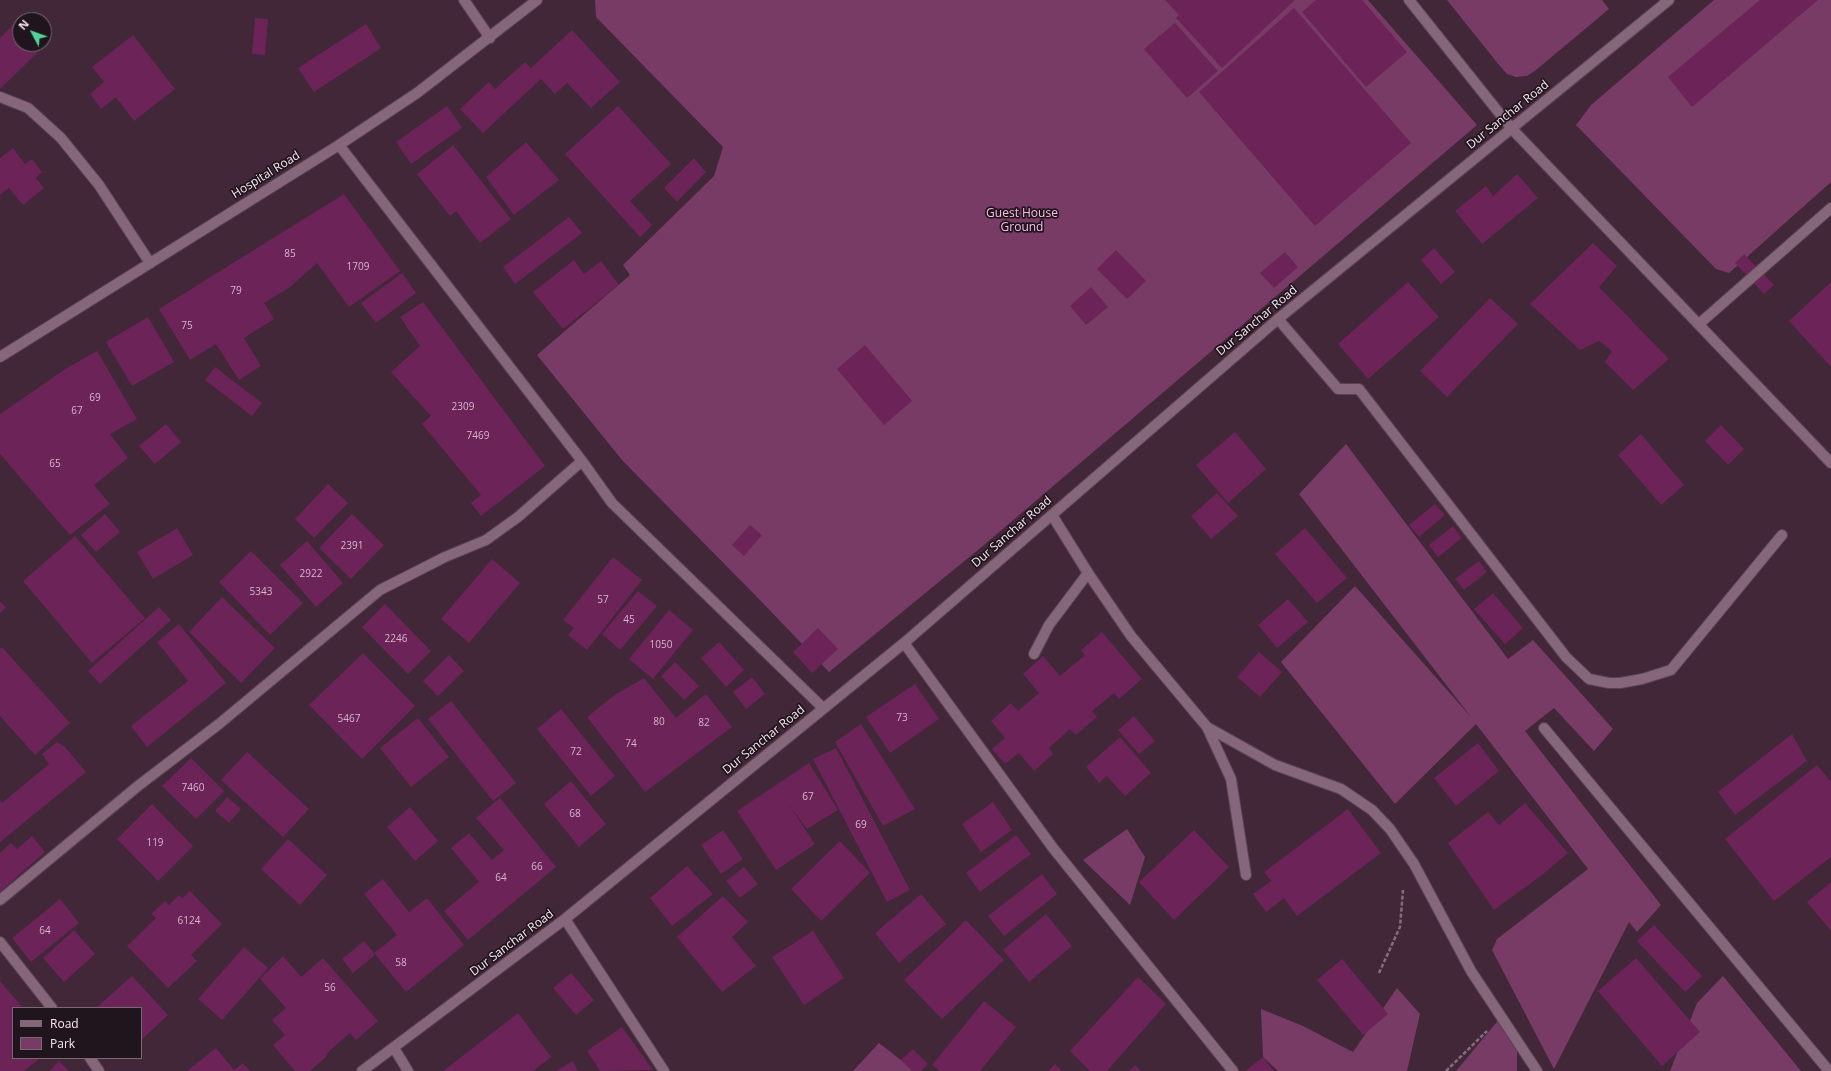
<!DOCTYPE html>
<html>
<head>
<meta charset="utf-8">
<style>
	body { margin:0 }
	#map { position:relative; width:1831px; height:1071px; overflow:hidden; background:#422739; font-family:"Open Sans",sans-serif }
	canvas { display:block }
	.legend { position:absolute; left:12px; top:1007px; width:130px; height:52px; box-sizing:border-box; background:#21151d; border:1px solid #786973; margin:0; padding:5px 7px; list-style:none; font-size:12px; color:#fae7f3 }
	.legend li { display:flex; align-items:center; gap:8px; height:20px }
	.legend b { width:20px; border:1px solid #786973 }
	.north { position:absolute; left:12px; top:12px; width:40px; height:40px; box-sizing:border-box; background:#21151d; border:1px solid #786973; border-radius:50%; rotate:311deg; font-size:11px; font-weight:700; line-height:16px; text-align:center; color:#fae7f3 }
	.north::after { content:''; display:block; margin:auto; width:14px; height:18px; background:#52d397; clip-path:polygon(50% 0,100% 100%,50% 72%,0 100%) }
</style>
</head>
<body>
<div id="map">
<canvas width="1831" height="1071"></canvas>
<ul class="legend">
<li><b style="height:5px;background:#85667a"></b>Road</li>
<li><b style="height:11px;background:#773b65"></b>Park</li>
</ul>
<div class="north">N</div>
</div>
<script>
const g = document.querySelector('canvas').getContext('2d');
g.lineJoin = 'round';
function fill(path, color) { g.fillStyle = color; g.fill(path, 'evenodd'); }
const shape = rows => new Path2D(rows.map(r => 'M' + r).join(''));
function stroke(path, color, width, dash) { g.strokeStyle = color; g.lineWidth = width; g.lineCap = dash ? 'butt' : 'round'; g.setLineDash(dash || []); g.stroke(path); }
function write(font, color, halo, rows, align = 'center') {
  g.font = font + ' "Open Sans",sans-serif'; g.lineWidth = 3.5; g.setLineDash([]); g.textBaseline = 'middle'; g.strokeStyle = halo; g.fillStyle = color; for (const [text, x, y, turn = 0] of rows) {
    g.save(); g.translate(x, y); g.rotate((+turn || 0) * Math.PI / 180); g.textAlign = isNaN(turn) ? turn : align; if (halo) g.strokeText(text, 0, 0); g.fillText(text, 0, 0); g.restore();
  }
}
fill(shape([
	[595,0,1368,0,1477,125,984,545,829,672,756,596,622,460,537,355,630,275,623,265,714,176,723,147,596,17],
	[1447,0,1602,0,1609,9,1536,70,1527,76,1516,77,1507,74,1499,65],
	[1714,0,1831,0,1831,182,1729,273,1716,269,1576,125,1591,105],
	[1346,444,1508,659,1533,640,1613,729,1594,751,1554,708,1525,731,1661,905,1637,932,1629,922,1554,1069,1492,950,1497,939,1588,869,1476,724,1395,804,1281,662,1355,586,1471,717,1299,494],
	[1127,829,1145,857,1130,905,1083,860],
	[1723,976,1801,1071,1670,1071,1697,1003],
	[1397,988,1420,1014,1407,1071,1278,1071,1263,1057,1261,1009,1303,1026,1353,1052],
	[1501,1017,1517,1041,1517,1071,1456,1071],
	[879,1043,915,1071,853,1071]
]), '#773b65');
fill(shape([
	[1165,0,1295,0,1222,68,1176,18,1179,15],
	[1316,0,1362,0,1407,52,1366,87,1302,12],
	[1760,0,1818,0,1692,107,1668,77],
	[1294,8,1411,143,1315,226,1199,92],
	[255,18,268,19,265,55,252,54],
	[16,22,20,27,20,44,37,44,41,49,0,89,0,38],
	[1175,23,1218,71,1187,98,1144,49],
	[366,24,381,48,314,92,298,68],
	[572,30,620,82,591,108,567,83,555,94,541,79,483,133,460,109,489,82,495,89,525,62,531,68],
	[133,35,175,89,134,121,116,97,101,109,90,94,104,82,92,67],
	[447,106,462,128,411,164,396,142],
	[618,106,671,164,630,201,652,225,640,237,565,154],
	[526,142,559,180,514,215,486,177],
	[453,145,511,219,480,243,456,211,450,216,417,174],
	[13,148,25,164,32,159,42,172,36,178,44,188,23,205,9,188,0,195,0,158],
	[694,158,706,172,677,202,664,188],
	[1517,174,1538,198,1482,244,1455,211,1486,186,1493,196],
	[344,194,400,271,349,307,317,263,290,287,264,303,274,319,244,338,261,366,239,380,216,344,190,360,159,309],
	[569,217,582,233,515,284,503,267],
	[1593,243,1617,266,1599,287,1669,359,1633,390,1605,362,1612,351,1599,341,1580,350,1530,304],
	[1434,248,1455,272,1441,284,1421,260],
	[1116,250,1146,281,1127,299,1097,269],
	[1285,252,1298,267,1274,288,1260,273],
	[1744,254,1774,285,1764,294,1735,263],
	[574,260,584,274,601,261,619,285,563,329,533,292],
	[402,273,416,293,376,323,361,303],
	[1408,282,1439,317,1368,379,1338,344],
	[1831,282,1831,367,1789,321],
	[1091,287,1108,307,1086,325,1070,306],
	[1490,298,1518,324,1447,397,1420,371],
	[423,302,545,466,481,516,471,503,481,495,422,424,431,416,391,372,420,346,400,317],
	[148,317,174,362,132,386,106,342],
	[865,345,912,401,884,425,837,369],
	[97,351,137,419,110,434,128,458,94,485,110,504,70,535,0,454,0,414,67,368],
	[215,367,262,403,252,416,205,380],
	[166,424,181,442,155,464,139,446],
	[1721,425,1744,449,1728,465,1705,441],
	[1235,432,1266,469,1228,503,1196,465],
	[1641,434,1684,485,1661,505,1618,455],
	[328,484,348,503,314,538,295,519],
	[1217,493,1238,516,1211,539,1191,516],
	[1435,504,1445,515,1419,537,1409,525],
	[105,514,120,532,96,552,81,535],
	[352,514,384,545,351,579,319,548],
	[750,525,762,535,744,556,732,545],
	[1453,526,1462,538,1438,557,1429,545],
	[177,528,193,555,153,579,137,552],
	[1305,528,1347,578,1317,603,1275,554],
	[75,536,145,618,92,663,23,581],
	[307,541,343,583,316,607,280,565],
	[251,551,303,603,270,635,219,582],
	[613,557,642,580,587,650,568,635,574,628,563,620],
	[492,559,520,583,469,643,441,619],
	[1479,561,1487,572,1464,590,1455,579],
	[638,591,657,606,620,650,602,634],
	[1493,593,1523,628,1505,644,1474,609],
	[222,597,275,648,241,683,189,632],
	[1288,599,1308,622,1277,648,1258,625],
	[0,601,6,607,0,613],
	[385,604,431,651,408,674,362,627],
	[159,607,171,620,100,684,88,671],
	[669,610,693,630,653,679,629,659],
	[179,624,226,683,147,747,131,726,188,681,157,642],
	[818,628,838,649,812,673,793,652],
	[1102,632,1142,679,1119,699,1114,693,1092,711,1097,717,1076,735,1070,729,1049,748,1053,754,1034,771,1019,753,1005,764,992,749,1005,738,991,721,1011,703,1018,711,1039,693,1023,674,1043,656,1060,676,1085,655,1081,650],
	[719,642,744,670,726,687,701,658],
	[2,647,70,723,35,755,0,716,0,649],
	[1259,652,1282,672,1260,697,1237,677],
	[363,653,415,706,362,759,309,705],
	[449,655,464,671,438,696,423,681],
	[675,662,699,686,684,700,661,676],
	[752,677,765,694,746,709,733,692],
	[644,678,676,718,706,694,732,727,645,792,587,717,616,694],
	[915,684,939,719,890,753,866,717],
	[451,701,516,783,493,801,428,719],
	[561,709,615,776,591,796,537,729],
	[1134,716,1155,741,1139,754,1118,730],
	[418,718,449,757,411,787,380,748],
	[861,724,915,809,883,826,835,742],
	[1792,734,1807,761,1735,815,1718,792],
	[1120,737,1151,773,1125,796,1107,776,1099,783,1086,767],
	[57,742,65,747,86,772,0,842,0,801,2,803,49,764,42,754],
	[1478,743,1499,771,1456,806,1434,778],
	[836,748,910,890,887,902,813,759],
	[247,752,309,809,283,837,221,780],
	[191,758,224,791,196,819,162,786],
	[809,763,838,810,807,829,789,805,815,844,776,870,737,811],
	[1817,765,1831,782,1831,857,1774,901,1725,839],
	[571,781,606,824,579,847,544,804],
	[227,797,241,809,229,823,215,811],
	[500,798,556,867,468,940,444,911,479,882,451,848,469,833,492,860,504,850,476,818],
	[993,802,1012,830,981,852,962,824],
	[1525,803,1568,853,1542,875,1494,910,1448,843,1488,812,1499,825],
	[152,804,193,846,158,881,117,839],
	[410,807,438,841,415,861,387,827],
	[1348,809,1381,853,1297,916,1284,898,1266,912,1253,894,1271,881,1264,872],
	[723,830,743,859,721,874,701,845],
	[1194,830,1229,867,1174,920,1139,882],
	[1016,835,1031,854,980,892,966,873],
	[32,836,45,852,0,892,0,853,11,843,17,849],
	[288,839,327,875,300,905,261,869],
	[840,841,870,873,821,921,791,889],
	[687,866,713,894,672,926,650,898],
	[744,867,758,884,740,898,726,881],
	[1042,874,1057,894,1004,936,988,916],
	[383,879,409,912,427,898,464,945,406,992,374,953,397,935,364,894],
	[1831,882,1831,931,1807,902],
	[190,891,222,924,191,955,197,961,168,988,127,946,156,918,151,914,165,901,169,905,179,895,182,898],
	[921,894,946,924,899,963,875,933],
	[723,896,748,922,732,937,756,966,722,992,677,937],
	[60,899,79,923,31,962,12,938],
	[1046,914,1072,946,1029,982,1003,950],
	[966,920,1004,960,942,1019,904,980],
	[1654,925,1702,976,1685,992,1637,941],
	[74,930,95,954,64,982,43,958],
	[813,931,844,978,804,1005,772,957],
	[364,941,374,953,374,956,353,973,342,959],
	[244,947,268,968,222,1020,198,999],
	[283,956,301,977,323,958,378,1021,356,1040,350,1033,326,1054,327,1056,310,1071,295,1071,273,1045,285,1035,272,1020,286,1008,260,979],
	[1636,958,1700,1032,1662,1066,1598,991],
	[1342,959,1388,1014,1363,1035,1317,980],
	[571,973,594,1000,576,1015,553,988],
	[132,976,168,1015,141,1040,141,1008,96,1008],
	[1138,977,1166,1004,1107,1071,1090,1071,1070,1051],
	[0,981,23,1008,13,1008,13,1058,40,1058,24,1071,0,1071],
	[984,1001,1016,1027,980,1071,940,1071,932,1065],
	[518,1013,551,1057,533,1071,443,1071],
	[622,1027,653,1070,600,1071,587,1051],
	[216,1048,234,1070,243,1063,250,1071,187,1071],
	[913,1049,928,1064,921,1071,912,1071,901,1060],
	[1263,1057,1274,1071,1245,1071],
	[59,1061,69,1071,49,1071],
	[573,1061,578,1071,556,1071],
	[1055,1064,1062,1071,1048,1071],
	[1135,1065,1141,1071,1129,1071]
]), '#6b2358');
const service = shape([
	[1278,319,1338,389,1359,389,1566,657,1589,679,1609,683,1620,683,1642,679,1671,670,1782,535],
	[1699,324,1831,208],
	[1052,515,1088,573,1131,636,1207,727,1275,765,1341,789,1372,810,1390,829,1414,864,1471,971,1537,1071],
	[1034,654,1049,625,1088,573],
	[1207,727,1231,779,1246,875]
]);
const minor = shape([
	[464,0,490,38],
	[1409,0,1512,129,1831,463],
	[0,97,28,108,61,138,99,185,150,263],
	[339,145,582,461,612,503,823,708],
	[904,643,1053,848,1233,1071],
	[1544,728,1829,1071],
	[0,900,138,786,219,724,380,590,445,557,486,540,518,517,582,461],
	[565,919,664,1071],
	[0,942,52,1008],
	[394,1048,408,1071],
	[90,1058,99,1071],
	[362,1071,565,919,904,643,1278,319,1669,0]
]);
const tertiary = shape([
	[0,357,339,145,417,93,537,0]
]);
stroke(service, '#5a4353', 12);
stroke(minor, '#5a4353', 12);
stroke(tertiary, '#5a4353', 12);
stroke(shape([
	[1379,973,1400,927,1403,890],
	[1446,1071,1487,1031]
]), '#856d7d', 2.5, [4, 2]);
stroke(service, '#85667a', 10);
stroke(minor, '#85667a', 10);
stroke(tertiary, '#85667a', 10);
write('10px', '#d6b6cc', null, [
	["85",290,254],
	["1709",358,267],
	["79",236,291],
	["75",187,326],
	["69",95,398],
	["2309",463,407],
	["67",77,411],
	["7469",478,436],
	["65",55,464],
	["2391",352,546],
	["2922",311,574],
	["5343",261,592],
	["57",603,600],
	["45",629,620],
	["2246",396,639],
	["1050",661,645],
	["73",902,718],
	["5467",349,719],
	["80",659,722],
	["82",704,723],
	["74",631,744],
	["72",576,752],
	["7460",193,788],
	["67",808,797],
	["68",575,814],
	["69",861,825],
	["119",155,843],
	["66",537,867],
	["64",501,878],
	["6124",189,921],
	["64",45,931],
	["58",401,963],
	["56",330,988]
]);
write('12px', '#fae7f3', '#21151d', [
	["Dur Sanchar Road",1508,115,-39],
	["Hospital Road",266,175,-32],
	["Dur Sanchar Road",1257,321,-40],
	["Dur Sanchar Road",1012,532,-41],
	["Dur Sanchar Road",764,740,-39],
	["Dur Sanchar Road",512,943,-37]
]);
write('12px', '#febee8', '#21151d', [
	["Guest House",1022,214],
	["Ground",1022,228]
]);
</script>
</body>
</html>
